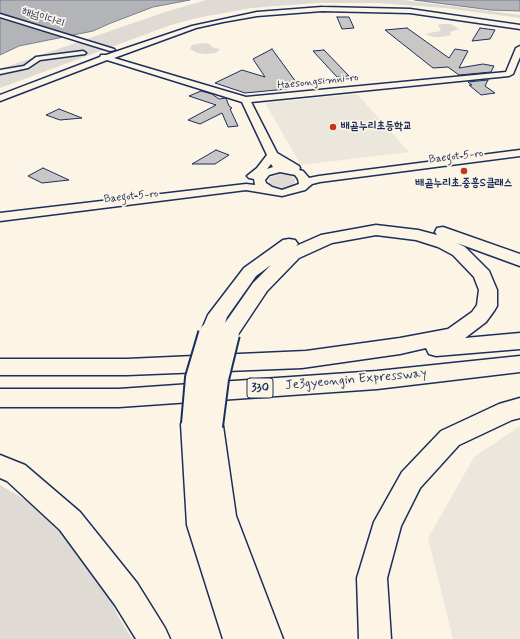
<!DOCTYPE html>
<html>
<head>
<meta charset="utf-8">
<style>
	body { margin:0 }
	canvas { display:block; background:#fcf5e5 }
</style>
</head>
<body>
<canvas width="520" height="639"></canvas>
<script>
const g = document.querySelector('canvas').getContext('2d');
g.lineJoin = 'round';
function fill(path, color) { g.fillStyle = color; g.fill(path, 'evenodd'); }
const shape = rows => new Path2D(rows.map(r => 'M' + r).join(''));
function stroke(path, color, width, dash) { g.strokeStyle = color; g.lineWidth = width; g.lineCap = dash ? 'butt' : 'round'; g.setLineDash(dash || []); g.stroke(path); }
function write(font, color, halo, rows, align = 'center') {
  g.font = font + ' Mynerve,"Poor Story",sans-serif'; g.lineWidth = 3.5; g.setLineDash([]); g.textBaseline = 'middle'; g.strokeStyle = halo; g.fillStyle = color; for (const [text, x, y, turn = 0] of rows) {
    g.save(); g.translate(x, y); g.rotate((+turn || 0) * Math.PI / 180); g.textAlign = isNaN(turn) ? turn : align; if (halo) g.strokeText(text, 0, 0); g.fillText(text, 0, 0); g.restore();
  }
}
fill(shape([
	[357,94,409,152,301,165,265,103],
	[520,426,520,639,453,639,428,538,474,457]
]), '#ece7dc');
fill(shape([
	[206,0,403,0,520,15,520,18,445,8,377,3,317,3,251,8,197,18,171,25,0,88,0,69,165,12],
	[440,24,451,24,459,29,450,32,451,35,442,37,433,37,425,34,440,31,441,29,438,26],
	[203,43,209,44,214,48,220,49,216,53,206,54,197,53,190,49,192,45],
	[280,174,292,176,295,179,295,183,290,187,282,188,269,184,269,178],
	[0,485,31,503,57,522,105,587,118,616,132,639,0,639]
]), '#dfdbd4');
const water = shape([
	[0,0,190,0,153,7,111,23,93,31,19,46,0,55,0,0],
	[415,0,520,0,520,11,491,10,415,0]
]);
fill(water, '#b2b4b8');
stroke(water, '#767f94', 1);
const building = shape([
	[337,17,349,17,354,28,342,29,337,17],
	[407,28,449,58,455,49,468,51,459,68,483,64,494,66,491,72,459,75,448,67,433,68,385,30,407,28],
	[480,28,495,30,490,39,472,41,480,28],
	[272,49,296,82,286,83,289,87,285,88,287,89,245,93,215,83,242,70,265,77,253,59,272,49],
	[324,50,349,76,337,77,313,51,324,50],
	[488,80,485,86,495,93,481,95,469,85,472,85,468,82,488,80],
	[201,91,212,94,219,99,226,98,229,106,232,108,230,109,238,126,228,127,222,113,200,124,188,120,216,105,189,96,201,91],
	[59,109,82,118,60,120,46,115,59,109],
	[216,150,229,155,215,164,192,164,216,150],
	[43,168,69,180,42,183,28,176,43,168]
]);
fill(building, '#c8c7c6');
stroke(building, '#1b2f5e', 1);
const street = shape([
	[0,14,114,49,115,50,110,51,0,17,0,14],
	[83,51,86,53,85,54,40,60,28,68,0,74,0,70,24,66,36,57,83,51]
]);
const secondary = shape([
	[322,7,410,9,520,25,520,29,410,13,322,11,257,16,223,22,196,28,114,58,246,97,506,72,516,48,520,46,520,57,513,74,509,76,251,102,277,153,299,166,300,168,299,170,303,171,309,178,319,176,520,150,520,156,320,182,312,184,305,190,282,196,246,190,0,221,0,213,246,184,255,185,254,179,249,178,247,176,257,168,267,155,242,102,107,60,0,101,0,95,100,57,101,55,106,55,192,26,257,12,322,7],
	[271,164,273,167,267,169,271,164],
	[280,172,295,175,298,179,299,184,282,190,272,187,266,183,265,180,269,175,280,172]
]);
const highway = shape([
	[376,225,418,230,437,235,435,232,437,228,443,227,520,254,520,266,457,243,465,247,489,271,497,290,497,306,494,311,486,322,465,338,520,333,520,349,436,356,429,354,426,348,400,354,302,368,127,375,0,375,0,359,127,359,306,351,400,338,448,329,472,312,477,305,479,290,474,277,453,255,438,247,416,240,376,235,332,243,299,258,267,291,235,339,228,341,221,339,219,336,217,339,210,341,203,339,200,334,208,315,244,268,283,240,289,239,295,240,298,244,296,246,321,235,376,225],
	[271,265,253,283,225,323,227,317,256,276,271,265],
	[520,356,520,372,377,389,119,407,0,407,0,389,119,389,377,371,520,356],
	[520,398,520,418,512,420,459,445,420,488,401,526,387,578,391,639,359,639,357,578,374,522,402,472,441,431,499,404,520,398],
	[193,414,201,417,202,419,211,416,219,419,223,426,236,516,283,639,223,639,187,525,181,424,185,417,193,414],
	[0,455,25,465,80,512,137,583,165,628,170,639,136,639,115,605,60,530,7,481,0,478,0,455]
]);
stroke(street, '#1b2f5e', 3);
stroke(secondary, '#1b2f5e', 3);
stroke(highway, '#1b2f5e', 3);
fill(street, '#fcf5e5');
fill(secondary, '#fcf5e5');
fill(highway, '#fcf5e5');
const highwayBridge = shape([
	[193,424,197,378,210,334],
	[211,426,217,379,228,334]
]);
stroke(highwayBridge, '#1b2f5e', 26, []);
stroke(highwayBridge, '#fcf5e5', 22);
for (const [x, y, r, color] of [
	[333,127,4,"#c8321e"],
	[464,171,4,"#c8321e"]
]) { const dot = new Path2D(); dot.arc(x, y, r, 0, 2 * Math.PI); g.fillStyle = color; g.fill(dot); stroke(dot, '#fcf5e5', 1.5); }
write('11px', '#1b2f5e', '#fcf5e5', [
	["해넘이다리",43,18,18],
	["Haesongsimni-ro",318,82,-6],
	["Baegot 5-ro",456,157,-7],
	["Baegot 5-ro",131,197,-6]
]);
write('bold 11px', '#1b2f5e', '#fcf5e5', [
	["배곧누리초등학교",341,127],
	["배곧누리초.중흥S클래스",464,184,"center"]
], 'left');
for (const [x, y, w] of [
	[260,388,26]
]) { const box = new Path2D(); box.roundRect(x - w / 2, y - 10, w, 20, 3); g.fillStyle = '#fcf5e5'; g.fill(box); stroke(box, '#1b2f5e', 1); }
write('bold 12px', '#1b2f5e', null, [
	["330",260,388]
]);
write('13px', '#1b2f5e', '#fcf5e5', [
	["Je3gyeongin Expressway",356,380,-5]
]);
</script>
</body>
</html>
